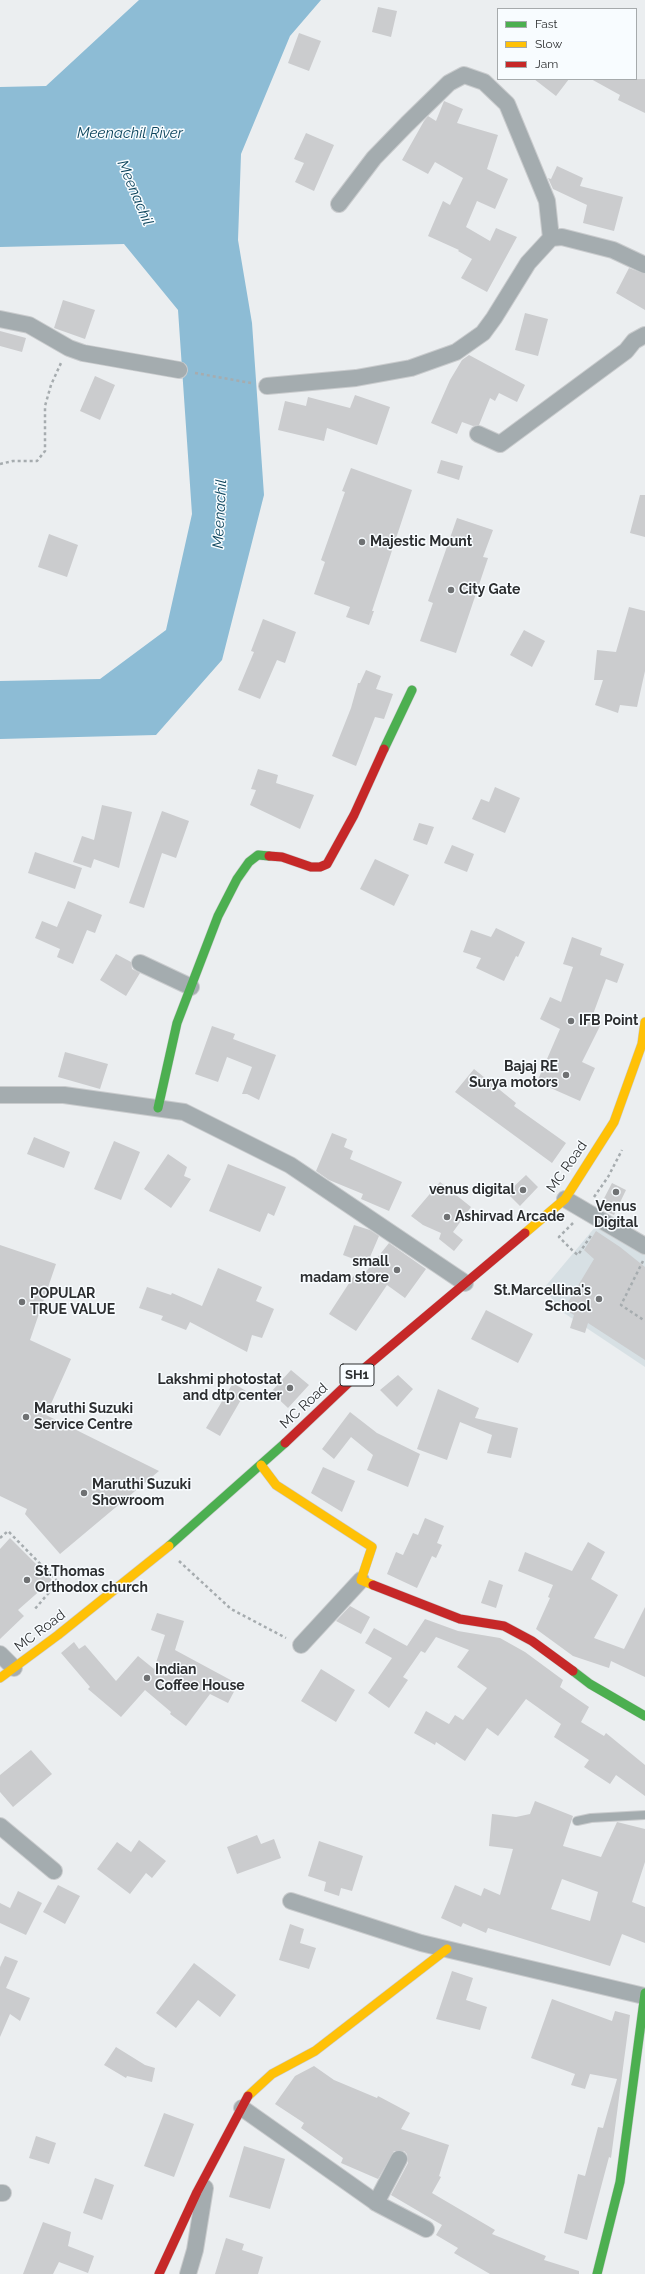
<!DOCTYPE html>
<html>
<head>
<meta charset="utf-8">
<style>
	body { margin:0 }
	#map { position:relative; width:645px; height:2274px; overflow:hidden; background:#ebeef0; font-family:Raleway,sans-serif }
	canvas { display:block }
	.legend { position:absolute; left:497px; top:8px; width:140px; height:72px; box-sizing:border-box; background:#f8fcff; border:1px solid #a6aaac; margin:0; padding:5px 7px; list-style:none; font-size:12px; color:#2c2e30 }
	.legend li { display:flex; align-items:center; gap:8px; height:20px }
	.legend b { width:20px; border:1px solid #a6aaac }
</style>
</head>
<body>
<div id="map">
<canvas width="645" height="2274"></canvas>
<ul class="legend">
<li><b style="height:5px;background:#4caf50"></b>Fast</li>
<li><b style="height:5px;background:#ffc107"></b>Slow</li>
<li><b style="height:5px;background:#c62828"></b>Jam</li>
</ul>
</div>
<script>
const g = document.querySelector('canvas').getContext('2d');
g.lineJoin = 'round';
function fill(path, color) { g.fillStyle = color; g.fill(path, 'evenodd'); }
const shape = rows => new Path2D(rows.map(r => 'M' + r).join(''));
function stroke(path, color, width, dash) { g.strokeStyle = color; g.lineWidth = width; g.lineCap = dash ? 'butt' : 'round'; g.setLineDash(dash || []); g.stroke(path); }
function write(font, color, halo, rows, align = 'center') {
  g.font = font + ' Raleway,sans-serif'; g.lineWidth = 3; g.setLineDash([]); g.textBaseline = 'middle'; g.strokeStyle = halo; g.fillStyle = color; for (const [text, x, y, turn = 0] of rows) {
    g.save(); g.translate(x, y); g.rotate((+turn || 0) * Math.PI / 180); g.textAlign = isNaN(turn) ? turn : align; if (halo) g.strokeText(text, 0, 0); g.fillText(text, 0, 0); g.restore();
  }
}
fill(shape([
	[596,1226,645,1254,645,1367,561,1311,544,1288]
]), '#d7e0e4');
fill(shape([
	[139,0,321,0,290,36,241,154,238,240,252,323,264,495,222,660,156,735,0,739,0,681,100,679,166,630,192,514,178,310,124,244,0,247,0,87,46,86]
]), '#8dbcd5');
fill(shape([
	[378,7,397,11,391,37,372,32],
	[299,33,321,41,309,71,288,63],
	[534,79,569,79,556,96],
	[591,79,645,79,645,113,618,100,620,95],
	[444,101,463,109,457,123,498,135,487,169,508,179,495,209,477,201,466,227,490,241,496,228,517,237,487,292,461,278,472,259,458,251,459,250,428,236,443,201,450,205,463,178,435,162,428,174,402,160,424,121,428,116,436,121],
	[306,133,334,145,314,191,295,182,304,163,294,159],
	[557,166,583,178,580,186,623,197,614,231,583,223,587,205,553,189,548,178,551,179],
	[629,268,645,274,645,310,616,293],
	[63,300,95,310,85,339,54,328],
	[525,313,548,319,538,356,515,350],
	[0,331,26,338,22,352,0,346],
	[469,355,525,385,517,402,499,393,495,401,490,398,479,425,473,426,462,422,457,434,431,423,450,380,462,360],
	[95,376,115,385,100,420,80,411],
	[355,395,390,407,377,445,327,428,324,441,278,430,285,401,306,406,308,397,350,408],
	[441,460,463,466,459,480,437,473],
	[351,468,412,490,372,611,374,611,369,625,346,617,350,607,314,594,325,562,321,560,345,492,342,491],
	[640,495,645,495,645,537,630,533],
	[457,518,493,530,483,557,488,558,456,653,420,641,433,603,428,601],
	[49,534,78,545,67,577,38,567],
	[629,607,645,611,645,671,637,707,620,705,618,713,595,705,603,680,594,680,597,650,616,652],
	[263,619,296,632,285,663,277,660,260,699,238,690,254,652,251,651],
	[524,630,545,641,532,667,510,655],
	[366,670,381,676,376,689,393,694,384,719,375,717,356,766,332,756,351,708,358,683,360,683],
	[258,769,278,775,276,783,314,795,300,829,250,805,256,790,251,789],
	[495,787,520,798,505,833,472,819,481,799,489,802],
	[102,805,132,812,119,868,94,859,91,868,73,862,82,836,94,840],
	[162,811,189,821,176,858,162,853,144,908,129,903],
	[419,823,434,827,427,845,413,840],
	[452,845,474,854,467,872,444,863],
	[35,852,82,868,75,889,28,873],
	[375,859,409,875,394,906,360,889],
	[68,901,102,915,95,933,87,930,73,964,57,957,60,949,35,938,42,921,57,927],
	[496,928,525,942,518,957,516,956,504,981,476,968,481,958,463,952,471,930,491,937],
	[572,937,602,948,600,955,624,964,617,983,606,979,592,1017,602,1022,582,1062,595,1068,580,1101,537,1082,560,1029,540,1019,550,997,561,1002,573,967,563,964],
	[116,954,131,962,132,969,140,973,126,996,100,980],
	[212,1026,235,1034,233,1039,276,1055,259,1100,247,1094,242,1094,252,1067,227,1057,218,1082,195,1074],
	[65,1052,108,1064,100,1089,58,1077],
	[474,1069,516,1103,514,1106,566,1143,552,1163,455,1092],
	[332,1133,347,1139,344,1147,353,1151,350,1159,402,1182,389,1211,361,1199,363,1194,329,1180,316,1171],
	[34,1137,70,1152,64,1168,27,1154],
	[114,1141,140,1152,121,1200,94,1189],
	[168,1154,187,1167,184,1176,191,1179,171,1208,144,1189],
	[228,1164,286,1187,274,1216,268,1213,260,1232,209,1211],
	[526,1175,538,1187,520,1206,507,1193],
	[440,1182,471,1207,453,1232,463,1240,454,1251,439,1239,441,1233,423,1225,411,1216],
	[612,1183,626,1190,614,1215,599,1208],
	[354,1225,370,1230,379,1236,367,1264,343,1255],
	[596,1231,620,1247,645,1267,645,1360,588,1323,585,1333,570,1328,574,1315,564,1309,594,1259,584,1250],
	[389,1243,426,1269,405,1298,387,1285,356,1331,329,1314,355,1274,361,1278],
	[0,1245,56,1264,30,1340,71,1359,46,1415,159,1471,60,1554,25,1514,27,1509,0,1496],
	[218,1268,262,1287,256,1301,274,1309,262,1338,252,1335,247,1352,190,1322,186,1330,161,1320,163,1316,139,1308,147,1287,171,1295,172,1293,202,1306],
	[486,1310,533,1334,518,1363,471,1339],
	[291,1370,309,1385,288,1408,271,1392],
	[398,1375,413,1389,397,1407,380,1390],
	[233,1383,246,1391,220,1436,206,1428],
	[438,1389,479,1408,475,1418,518,1428,511,1458,487,1453,492,1435,460,1422,447,1460,417,1449],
	[350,1412,377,1433,420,1454,408,1487,367,1470,373,1455,351,1437,334,1459,322,1449],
	[323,1467,355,1481,342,1512,311,1493],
	[425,1518,444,1526,437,1543,442,1545,436,1558,432,1556,417,1588,387,1574,396,1552,403,1555,413,1533,418,1535],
	[10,1538,52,1580,18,1610,24,1616,0,1639,0,1549],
	[588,1542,605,1552,591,1579,618,1595,594,1638,624,1649,645,1607,645,1677,611,1661,609,1668,573,1656,536,1629,550,1598,548,1597,553,1585,518,1571,525,1552,572,1571],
	[489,1580,503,1585,496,1608,481,1603],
	[350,1606,370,1617,361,1634,336,1621],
	[157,1613,184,1621,175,1650,238,1684,228,1703,210,1694,186,1726,170,1714,171,1712,145,1690,121,1717,88,1689,90,1687,61,1653,74,1642,79,1649,85,1645,116,1681,138,1656,154,1669,165,1635,151,1630],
	[425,1619,458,1631,500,1638,525,1652,563,1680,560,1687,589,1707,581,1722,604,1736,606,1733,645,1765,645,1796,616,1775,610,1784,584,1767,589,1760,554,1737,561,1724,526,1699,498,1736,487,1728,465,1761,436,1742,435,1745,414,1733,426,1711,449,1724,455,1715,463,1720,487,1688,457,1667,469,1650,436,1637,425,1653,421,1651,403,1677,408,1680,389,1708,368,1693,392,1658,365,1643,374,1628,407,1646],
	[321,1669,355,1690,336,1722,301,1701],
	[31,1750,52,1774,13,1807,0,1792,0,1775],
	[535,1801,573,1816,563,1846,601,1857,617,1822,645,1829,645,1862,632,1902,645,1907,645,1943,622,1934,610,1966,488,1928,486,1933,463,1923,461,1927,441,1918,455,1885,481,1896,484,1888,500,1895,513,1849,489,1846,492,1814,516,1817,530,1814],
	[562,1879,598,1892,590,1921,551,1909],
	[257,1835,261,1844,274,1839,281,1858,237,1874,227,1847],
	[139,1840,166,1861,152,1878,146,1873,130,1894,97,1869,117,1842,131,1852],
	[319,1841,363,1856,352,1891,341,1888,339,1896,324,1891,326,1882,308,1876],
	[58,1885,80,1896,65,1924,43,1912],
	[18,1891,42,1903,26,1935,0,1923,0,1903,10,1908],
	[290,1924,304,1929,300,1943,316,1948,309,1969,279,1960],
	[5,1956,18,1961,6,1988,30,1998,20,2021,10,2014,0,2037,0,1967],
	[194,1963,236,1995,220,2017,198,2000,176,2028,156,2013],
	[452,1971,473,1978,466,2000,487,2007,480,2030,436,2019],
	[552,1999,612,2021,615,2011,630,2015,611,2158,609,2157,587,2240,564,2233,578,2174,585,2176,598,2127,603,2128,617,2079,590,2074,585,2089,571,2085,575,2074,531,2058],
	[116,2047,145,2065,155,2068,152,2082,127,2076,126,2078,104,2065],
	[314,2066,334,2080,377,2098,378,2096,410,2113,401,2129,449,2145,439,2176,441,2177,432,2193,495,2230,492,2234,546,2256,544,2260,579,2271,579,2274,490,2274,454,2253,458,2248,436,2235,442,2225,391,2195,408,2163,407,2154,404,2151,394,2151,378,2179,341,2163,343,2158,301,2128,304,2123,275,2104,295,2076],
	[164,2113,194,2124,174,2177,144,2166],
	[36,2136,56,2143,49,2164,29,2158],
	[244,2146,285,2159,270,2209,229,2197],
	[95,2178,114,2185,102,2220,83,2213],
	[43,2222,71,2232,68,2246,94,2256,88,2273,59,2262,53,2274,23,2274],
	[226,2238,244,2244,242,2250,263,2257,258,2274,215,2274]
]), '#cbccce');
const lane = shape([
	[577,1821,591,1818,645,1815]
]);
const street = shape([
	[339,204,374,158,407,124,449,83,464,75,484,82,507,104,547,201,551,238],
	[0,319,29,325,69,348,83,353,179,370],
	[267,386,356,378,411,368,456,352,483,333,494,318,528,263,551,238,562,237,613,250,645,265],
	[478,434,500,444,626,351,634,341,645,335],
	[140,963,191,987],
	[0,1095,64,1095,184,1112,290,1165,465,1283],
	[565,1199,645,1246],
	[301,1645,361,1580],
	[0,1654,14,1668],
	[0,1826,54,1871],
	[291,1901,421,1943,644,1996],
	[242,2108,378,2204,426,2229],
	[0,2193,3,2193],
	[376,2203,399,2159],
	[188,2274,195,2250,205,2188]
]);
const fast = shape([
	[384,749,412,690],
	[158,1108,177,1023,218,916,237,879,249,862,258,855,269,856],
	[169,1546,285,1443],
	[573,1671,590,1684,645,1716],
	[597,2274,620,2182,645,1993]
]);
const slow = shape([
	[525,1233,565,1199,614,1122,642,1044,645,1022],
	[261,1465,276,1485,372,1547,361,1580,373,1585],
	[0,1678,58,1635,169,1546],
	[248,2096,272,2074,315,2051,447,1949]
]);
const jam = shape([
	[269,856,282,857,311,867,320,867,327,864,354,815,384,749],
	[285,1443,361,1371,525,1233],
	[373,1585,460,1619,504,1626,532,1641,573,1671],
	[159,2274,197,2192,248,2096]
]);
stroke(lane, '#c9cbcd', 10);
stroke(street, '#c9cbcd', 18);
stroke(fast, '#c9cbcd', 10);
stroke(slow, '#c9cbcd', 10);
stroke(jam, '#c9cbcd', 10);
stroke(shape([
	[195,373,251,383],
	[0,464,13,461,37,461,45,451,45,406,51,385,61,363],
	[594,1197,608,1177,622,1150],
	[573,1223,559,1237,574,1252,578,1255,592,1234],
	[643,1261,621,1305,645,1321],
	[0,1538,8,1531,58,1582,34,1610],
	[179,1561,231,1609,286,1638]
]), '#a6acaf', 2.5, [3, 3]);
stroke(lane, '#a4acaf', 8);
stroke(street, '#a4acaf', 16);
stroke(fast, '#4caf50', 9);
stroke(slow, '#ffc107', 9);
stroke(jam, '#c62828', 9);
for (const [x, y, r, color] of [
	[362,542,4,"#6f7173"],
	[451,590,4,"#6f7173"],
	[571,1021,4,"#6f7173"],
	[566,1075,4,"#6f7173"],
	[523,1190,4,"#6f7173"],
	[616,1192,4,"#6f7173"],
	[447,1217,4,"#6f7173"],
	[397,1270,4,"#6f7173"],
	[599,1299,4,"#6f7173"],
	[22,1302,4,"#6f7173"],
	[290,1388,4,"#6f7173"],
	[26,1417,4,"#6f7173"],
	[84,1493,4,"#6f7173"],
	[27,1580,4,"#6f7173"],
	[147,1678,4,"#6f7173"]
]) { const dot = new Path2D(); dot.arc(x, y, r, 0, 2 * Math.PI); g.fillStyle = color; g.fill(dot); stroke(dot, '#f8fcff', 1.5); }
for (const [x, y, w] of [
	[357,1375,34]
]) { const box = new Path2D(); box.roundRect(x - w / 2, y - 11, w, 22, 3); g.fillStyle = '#f8fcff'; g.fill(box); stroke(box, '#2c2e30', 1); }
write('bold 13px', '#2c2e30', null, [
	["SH1",357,1375]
]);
write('bold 14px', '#2c2e30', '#f8fcff', [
	["Majestic Mount",370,542],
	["City Gate",459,590],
	["IFB Point",579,1021],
	["Bajaj RE",558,1067,"right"],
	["Surya motors",558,1083,"right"],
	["venus digital",515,1190,"right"],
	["Venus",616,1207,"center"],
	["Digital",616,1223,"center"],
	["Ashirvad Arcade",455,1217],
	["small",389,1262,"right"],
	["madam store",389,1278,"right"],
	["St.Marcellina's",591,1291,"right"],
	["School",591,1307,"right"],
	["POPULAR",30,1294],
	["TRUE VALUE",30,1310],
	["Lakshmi photostat",282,1380,"right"],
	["and dtp center",282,1396,"right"],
	["Maruthi Suzuki",34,1409],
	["Service Centre",34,1425],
	["Maruthi Suzuki",92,1485],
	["Showroom",92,1501],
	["St.Thomas",35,1572],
	["Orthodox church",35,1588],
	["Indian",155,1670],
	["Coffee House",155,1686]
], 'left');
write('14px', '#2c2e30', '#f8fcff', [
	["MC Road",567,1167,-55],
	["MC Road",304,1406,-43],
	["MC Road",40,1631,-37]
]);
write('italic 15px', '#0d455d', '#f8fcff', [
	["Meenachil River",130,133],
	["Meenachil",135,193,67],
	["Meenachil",220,514,-87]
]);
</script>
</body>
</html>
